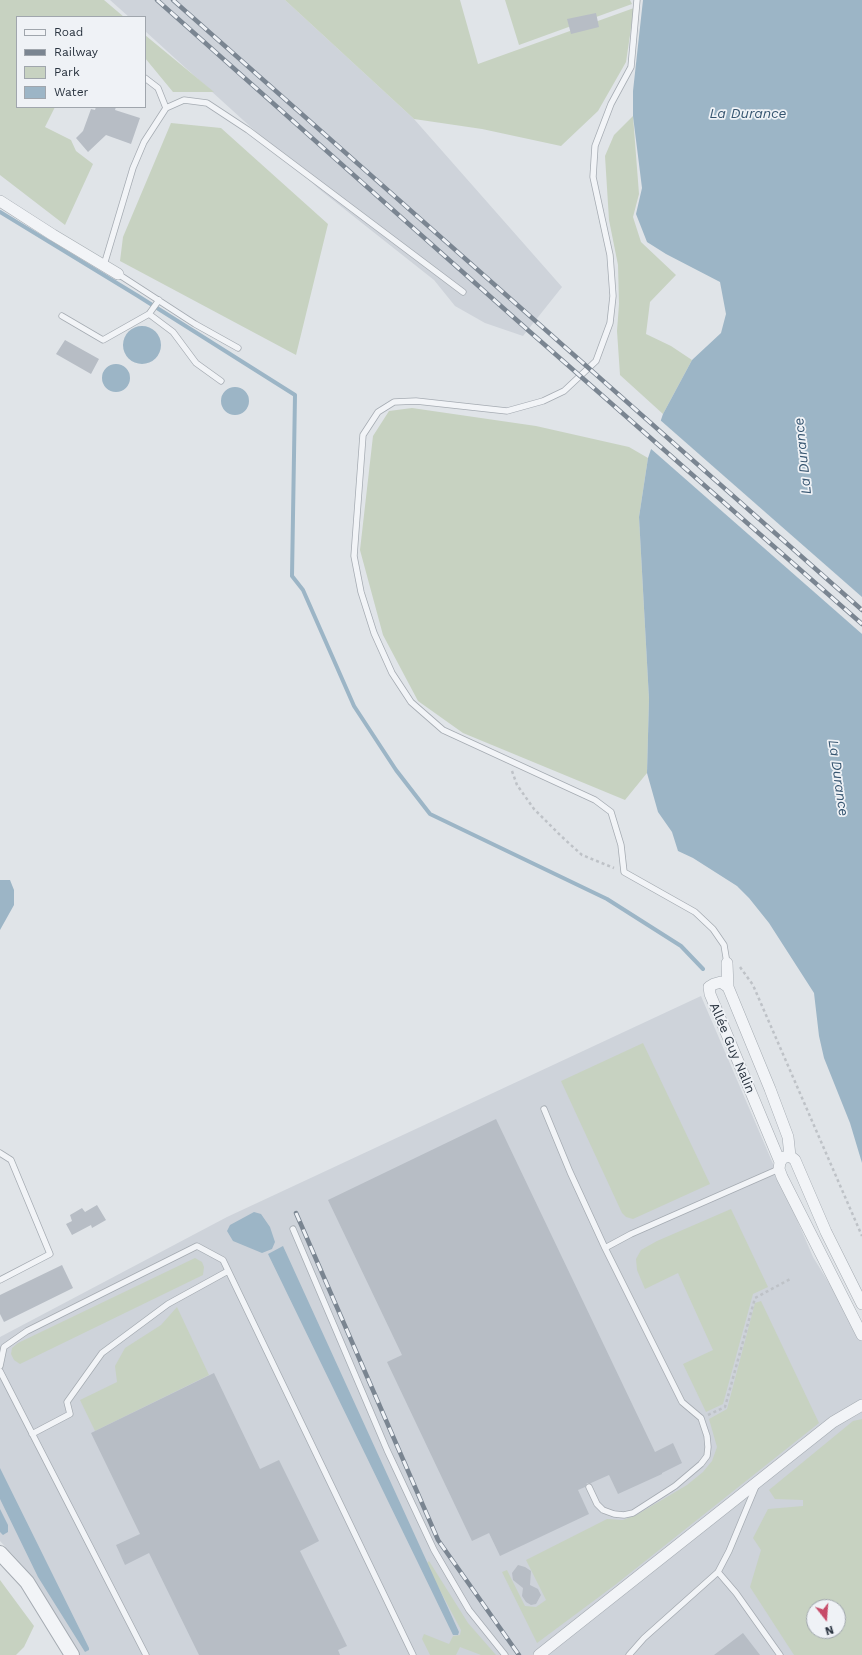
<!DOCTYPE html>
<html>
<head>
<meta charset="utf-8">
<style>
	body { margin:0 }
	#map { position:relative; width:862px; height:1655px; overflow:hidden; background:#e0e4e8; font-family:"Work Sans",sans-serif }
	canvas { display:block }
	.legend { position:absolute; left:16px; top:16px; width:130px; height:92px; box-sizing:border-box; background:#eff2f6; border:1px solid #a0a6ad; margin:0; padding:5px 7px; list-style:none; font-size:12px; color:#29333f }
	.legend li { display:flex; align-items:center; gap:8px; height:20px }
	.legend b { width:20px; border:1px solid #a0a6ad }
	.north { position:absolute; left:806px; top:1599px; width:40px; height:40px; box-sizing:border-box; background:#eff2f6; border:1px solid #a0a6ad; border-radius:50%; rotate:163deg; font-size:11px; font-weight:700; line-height:16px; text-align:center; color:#29333f }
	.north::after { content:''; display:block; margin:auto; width:14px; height:18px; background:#c74b69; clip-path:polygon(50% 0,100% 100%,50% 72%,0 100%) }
</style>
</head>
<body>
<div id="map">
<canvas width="862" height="1655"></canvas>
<ul class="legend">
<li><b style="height:5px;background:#f2f4f7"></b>Road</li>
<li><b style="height:5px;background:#7a8591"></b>Railway</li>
<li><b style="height:11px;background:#c7d2c1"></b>Park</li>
<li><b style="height:11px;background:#9cb5c6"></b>Water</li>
</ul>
<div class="north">N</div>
</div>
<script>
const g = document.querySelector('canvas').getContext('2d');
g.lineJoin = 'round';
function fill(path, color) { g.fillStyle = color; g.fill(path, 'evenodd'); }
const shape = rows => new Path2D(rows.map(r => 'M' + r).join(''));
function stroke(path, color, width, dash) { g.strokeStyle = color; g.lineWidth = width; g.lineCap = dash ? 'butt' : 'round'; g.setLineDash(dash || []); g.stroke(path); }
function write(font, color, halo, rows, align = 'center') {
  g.font = font + ' "Work Sans",sans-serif'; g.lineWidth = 3.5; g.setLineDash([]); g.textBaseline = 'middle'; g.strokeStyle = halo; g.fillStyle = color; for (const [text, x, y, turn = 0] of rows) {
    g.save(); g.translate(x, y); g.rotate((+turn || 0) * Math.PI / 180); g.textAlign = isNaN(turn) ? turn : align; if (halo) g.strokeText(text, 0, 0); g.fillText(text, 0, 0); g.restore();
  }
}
fill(shape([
	[110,0,285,0,414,119,562,287,523,336,485,323,455,306,434,280,319,189,145,31,145,17,129,17],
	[701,996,813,1257,862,1337,862,1655,78,1655,24,1567,0,1541,0,1337,227,1217],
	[814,1607,838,1607,838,1631,814,1631]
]), '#ced3da');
fill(shape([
	[0,0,104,0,124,17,17,17,17,107,55,107,45,127,71,140,76,151,93,164,65,225,0,175],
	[285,0,460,0,478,64,634,8,626,62,598,111,561,146,482,129,414,119],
	[505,0,630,0,632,4,519,45],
	[145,35,214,92,173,92,145,58],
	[633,116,639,194,633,217,641,242,676,275,650,302,646,334,671,346,692,360,663,414,620,375,617,331,619,304,618,265,609,220,605,156,614,135],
	[171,123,221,128,328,224,296,355,120,261,123,237],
	[412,408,536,426,629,447,648,458,639,517,649,699,647,773,625,800,463,733,418,701,383,635,360,550,373,436,389,411],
	[643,1043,710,1184,633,1219,626,1217,622,1213,561,1081],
	[731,1209,768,1287,753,1294,723,1404,706,1412,683,1364,713,1350,678,1273,645,1289,637,1270,636,1259,641,1250,657,1241],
	[195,1258,202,1262,204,1267,203,1275,20,1364,14,1360,11,1354,12,1348,18,1343],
	[761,1301,819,1423,615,1585,537,1643,502,1572,507,1570,525,1606,536,1607,546,1600,526,1560,607,1519,623,1520,638,1514,687,1485,703,1472,712,1461,717,1447,709,1419,727,1409,755,1303],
	[177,1307,209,1375,95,1431,80,1400,117,1382,115,1366,125,1348,161,1325],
	[862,1419,862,1655,794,1655,750,1587,761,1550,753,1538,768,1509,803,1506,803,1500,775,1499,769,1490,853,1421],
	[814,1607,838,1607,838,1631,814,1631],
	[429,1561,468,1623,496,1655,481,1655,460,1647,456,1655,430,1655,422,1639,424,1634,449,1644,453,1636,460,1635,461,1630,426,1564],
	[0,1580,34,1626,24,1647,16,1655,0,1655]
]), '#c7d2c1');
fill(shape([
	[643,0,862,0,862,1163,850,1123,824,1058,819,1036,814,993,769,923,749,898,737,886,693,858,678,851,672,832,658,812,647,773,649,699,639,517,648,458,663,414,692,360,721,333,726,314,720,282,666,254,647,242,636,214,642,188,633,116,633,91],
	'123 345a19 19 0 1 1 38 0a19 19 0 1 1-38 0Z',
	'102 378a14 14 0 1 1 28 0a14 14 0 1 1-28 0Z',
	'221 401a14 14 0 1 1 28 0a14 14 0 1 1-28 0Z',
	[0,880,10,880,14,890,14,905,0,930],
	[254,1212,261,1214,270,1227,275,1242,272,1249,262,1253,233,1241,227,1231,230,1225],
	[283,1246,459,1632,458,1635,453,1635,268,1254],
	[0,1468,89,1648,89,1650,85,1652,38,1577,0,1499],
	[0,1509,8,1525,8,1532,3,1535,0,1532]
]), '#9cb5c6');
fill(shape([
	[659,419,862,597,862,634,650,448]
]), '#e0e4e8');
stroke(shape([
	[0,212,138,296,295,395,292,576,303,590,354,706,396,770,430,814,607,899,681,946,703,969]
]), '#9cb5c6', 4);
fill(shape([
	[596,13,599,27,571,34,567,19],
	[96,107,116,107,115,110,140,118,131,144,106,135,88,152,76,138,83,131,91,109,95,110],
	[65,340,99,359,91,374,56,354],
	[496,1119,655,1452,673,1443,682,1463,662,1473,662,1474,618,1494,609,1475,591,1483,587,1483,585,1487,578,1490,589,1514,500,1556,489,1533,472,1541,387,1362,402,1355,328,1200],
	[97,1205,106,1220,92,1228,91,1225,72,1235,66,1224,72,1221,70,1215,82,1208,85,1212],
	[62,1265,73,1288,4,1322,0,1314,0,1295],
	[214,1373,260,1469,279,1460,319,1541,300,1551,347,1646,338,1650,340,1655,199,1655,149,1553,125,1565,116,1545,140,1534,91,1433],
	[518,1565,525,1567,531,1571,530,1585,538,1589,541,1595,536,1604,531,1605,526,1602,522,1596,523,1588,513,1580,512,1573],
	[743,1633,760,1655,714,1655]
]), '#b7bdc5');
const service = shape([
	[637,0,631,67,611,104,595,146,593,177,610,255,613,296,610,323,596,361,564,391,543,401,507,411,416,401,394,402,378,412,363,435,354,556,361,592,374,633,392,673,411,702,443,730,595,800,611,812,621,845,624,872,695,912,713,929,724,945,727,963],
	[145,78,158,88,166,108],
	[104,265,133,168,144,142,166,108,184,100,207,103,248,130,463,292],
	[118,274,195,324,238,348],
	[149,314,173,332,196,363,221,381],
	[62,316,103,340,149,314,159,300],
	[544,1109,570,1172,605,1248],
	[0,1153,11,1160,50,1254,0,1280],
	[293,1229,387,1450,434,1550,469,1610,505,1655],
	[0,1366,4,1347,27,1331,197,1246,223,1260,413,1655],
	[0,1371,146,1655],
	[32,1434,70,1414,67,1402,102,1353,168,1304,228,1271],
	[589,1487,597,1504,603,1510,614,1514,624,1515,633,1513,675,1486,701,1464,707,1456,708,1447,707,1436,701,1418,682,1402,605,1248,631,1234,779,1169],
	[718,1572,736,1593,780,1655],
	[629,1655,644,1638,718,1572,729,1551,756,1486]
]);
const minor = shape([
	[0,201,53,235,118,274],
	[727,963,728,987],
	[780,1162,710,994,709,987,714,984,721,982,728,987,770,1089,788,1137,790,1156],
	[862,1304,826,1232,795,1160,790,1156,784,1157,780,1162,779,1169,782,1177,862,1335],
	[539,1655,833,1422,862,1405]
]);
const tertiary = shape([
	[0,1553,27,1582,72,1655]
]);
stroke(service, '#a5abb2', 7);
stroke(minor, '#a5abb2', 12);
stroke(tertiary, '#a5abb2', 16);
stroke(shape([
	[512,771,517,785,534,809,561,836,582,855,614,868],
	[740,967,753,985,862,1236],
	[708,1415,725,1407,755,1298,792,1278]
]), '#bec2c7', 2.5, [3, 3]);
stroke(service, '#f2f4f7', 5.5);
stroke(minor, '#f2f4f7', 11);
stroke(tertiary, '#f2f4f7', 14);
const rail = shape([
	[157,0,529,331,862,624],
	[173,0,862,610],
	[296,1213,438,1540,519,1655]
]);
stroke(rail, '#7a8591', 4.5);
stroke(rail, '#eff2f6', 3, [9]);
write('13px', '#29333f', '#eff2f6', [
	["Allée Guy Nalin",732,1048,67]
]);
write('italic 14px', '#365570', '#eff2f6', [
	["La Durance",748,114],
	["La Durance",803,456,-96],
	["La Durance",838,778,82]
]);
</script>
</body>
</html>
